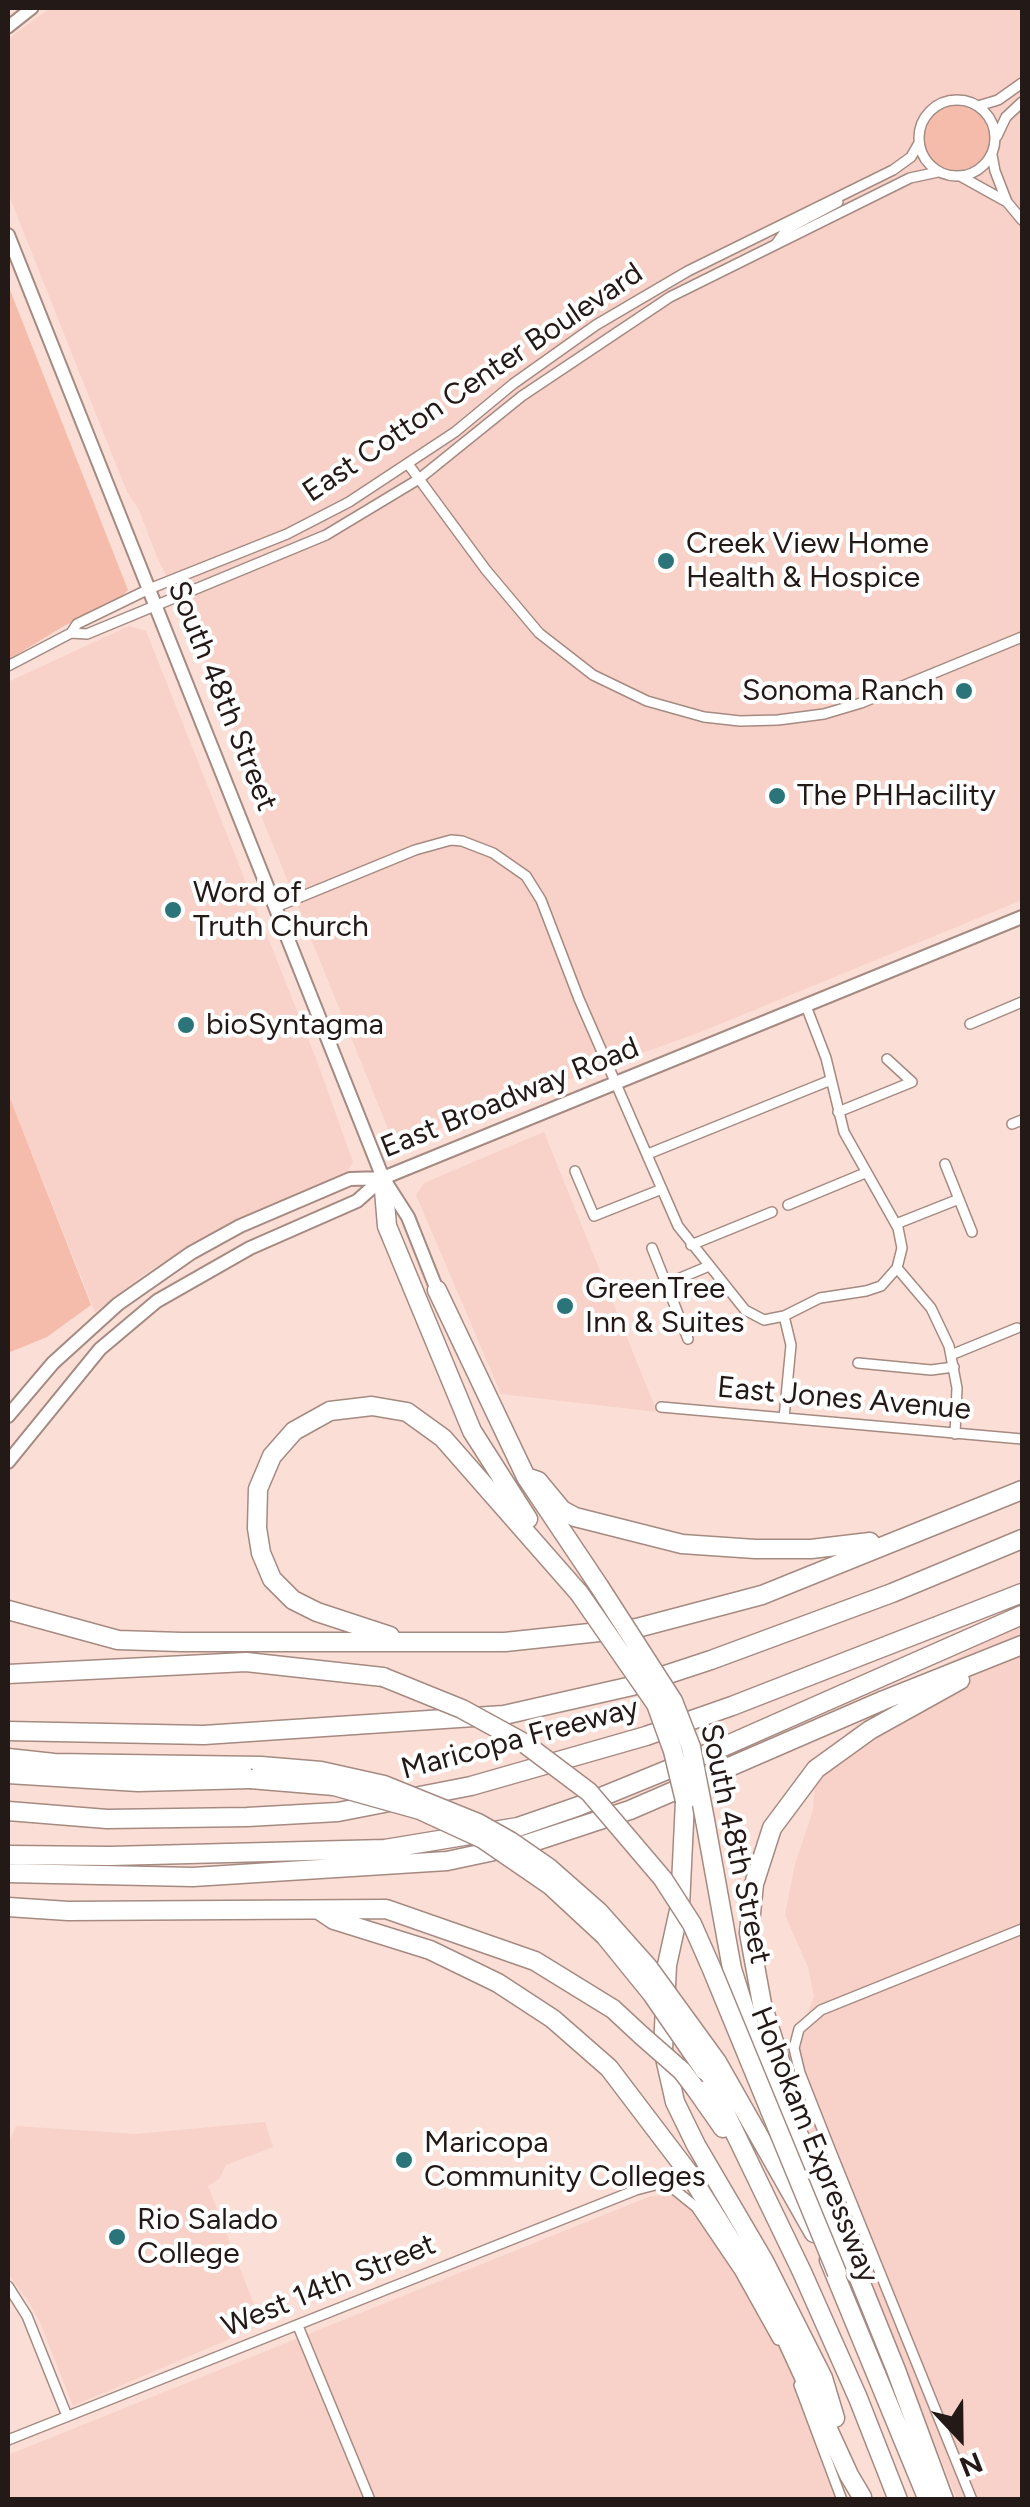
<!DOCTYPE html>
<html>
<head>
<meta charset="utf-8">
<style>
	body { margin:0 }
	#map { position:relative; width:1030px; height:2507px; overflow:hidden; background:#fbded5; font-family:Figtree,sans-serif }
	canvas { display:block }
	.frame { position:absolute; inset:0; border:10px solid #231916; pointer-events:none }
	.north { position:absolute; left:910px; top:2387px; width:100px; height:100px; -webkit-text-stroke:8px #fff; paint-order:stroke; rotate:158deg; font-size:28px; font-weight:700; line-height:40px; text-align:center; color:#231916 }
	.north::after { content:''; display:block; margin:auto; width:35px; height:45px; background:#231916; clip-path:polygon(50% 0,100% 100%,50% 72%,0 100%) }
</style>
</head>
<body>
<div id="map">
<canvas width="1030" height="2507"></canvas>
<div class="frame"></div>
<div class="north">N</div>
</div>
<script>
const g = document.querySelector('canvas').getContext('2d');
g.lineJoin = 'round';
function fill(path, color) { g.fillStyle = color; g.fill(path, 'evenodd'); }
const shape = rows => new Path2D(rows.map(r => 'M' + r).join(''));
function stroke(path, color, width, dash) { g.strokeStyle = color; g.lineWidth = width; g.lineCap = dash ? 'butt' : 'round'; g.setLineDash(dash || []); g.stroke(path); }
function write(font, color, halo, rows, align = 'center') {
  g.font = font + ' Figtree,sans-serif'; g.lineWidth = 8; g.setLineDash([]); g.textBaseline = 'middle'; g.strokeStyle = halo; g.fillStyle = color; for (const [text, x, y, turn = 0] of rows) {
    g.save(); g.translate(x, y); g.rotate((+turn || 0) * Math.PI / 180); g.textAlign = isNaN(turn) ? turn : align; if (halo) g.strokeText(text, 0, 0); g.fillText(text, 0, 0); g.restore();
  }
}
fill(shape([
	[50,8,1022,8,1022,900,698,1033,517,1098,404,1143,393,1141,256,803,233,732,189,623,157,557,139,510,127,492,8,193,8,39],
	[129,626,146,631,317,1061,353,1162,347,1173,251,1213,188,1246,143,1275,95,1312,8,1093,8,682],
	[544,1132,657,1412,501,1394,416,1195,424,1183],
	[1022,1626,1022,2499,957,2499,811,2143,786,2073,814,1996,808,1967,785,1915,795,1864,813,1810,816,1770,848,1732,897,1693,972,1649],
	[265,2122,273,2147,226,2165,219,2179,208,2186,262,2325,73,2406,40,2322,29,2302,8,2274,8,2144,16,2126,136,2134],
	[674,2194,699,2209,776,2319,848,2499,8,2500,8,2455,651,2196]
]), '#f8d2c8');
fill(shape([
	'925 138a32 32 0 1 1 64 0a32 32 0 1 1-64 0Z',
	[8,285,128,590,117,601,64,626,8,660],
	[8,1093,91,1305,47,1337,8,1353]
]), '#f6bcab');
const minor = shape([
	'919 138a38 38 0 1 1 76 0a38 38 0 1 1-76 0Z',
	[978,106,998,100,1022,83],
	[997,136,1006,117,1022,102],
	[992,155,995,171,1007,202,1022,220],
	[962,177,1007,202],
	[776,244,787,229,838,202],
	[408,464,486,570,539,633,593,675,647,701,704,717,740,721,778,720,824,714,861,703,1022,637],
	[71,633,87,634,326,535,419,479,522,396,670,297,910,178,938,172],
	[8,666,71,633,77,624,149,589,287,534,349,502,455,432,513,384,596,325,688,271,893,170,911,157,919,143],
	[276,907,415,850,451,840,462,841,493,853,526,876,541,900,579,999,678,1226,745,1310,764,1320,784,1316,791,1345,784,1418],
	[970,1024,1022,1002],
	[838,1112,912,1082,887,1059],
	[1012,1124,1022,1120],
	[648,1154,831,1080],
	[945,1164,972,1232],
	[575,1171,594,1216,662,1189],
	[788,1205,865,1173],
	[896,1224,959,1199],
	[691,1245,772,1212],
	[652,1248,688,1339],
	[897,1268,931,1308,949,1346,957,1388,955,1434],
	[666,1284,709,1266],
	[784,1316,820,1298,866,1291,881,1286,897,1268,902,1248,898,1228,844,1132,826,1058,806,1006],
	[951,1355,1017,1328],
	[858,1363,931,1370,954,1367],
	[661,1407,1022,1439],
	[8,2286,27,2316,67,2416],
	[298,2326,370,2500],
	[799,2385,842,2500],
	[8,2440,636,2190,659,2184,670,2186,696,2207,740,2272,778,2340],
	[972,2500,832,2154,800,2073,794,2048,799,2029,821,2010,1022,1929]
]);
const tertiary = shape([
	[8,27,32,8]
]);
const secondary = shape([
	[8,235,383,1178,408,1217,437,1290],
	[8,1416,53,1363,118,1304,191,1253,240,1226,350,1179,383,1178,1022,917],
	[8,1462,100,1349,157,1301,250,1248,357,1201,383,1178]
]);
const motorway = shape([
	[383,1178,387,1226,472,1431,528,1519],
	[437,1290,526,1477,599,1586],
	[526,1477,538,1481,562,1510,575,1517,682,1544,755,1549,811,1549,870,1542],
	[8,1610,118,1640,181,1642,505,1642,637,1628,762,1595,1022,1490],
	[390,1636,317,1612,293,1600,272,1579,261,1553,257,1528,258,1489,272,1456,294,1431,330,1411,372,1406,407,1412,443,1438,579,1593],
	[8,1674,246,1662,383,1677],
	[8,1731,204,1735,504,1715,632,1686,711,1660,892,1593,1022,1539],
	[8,1758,54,1763,261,1766],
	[8,1774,138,1782,250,1779],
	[685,1801,680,1906,667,1965,663,2049,675,2102,696,2145,764,2261,823,2378,835,2418],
	[8,1811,107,1819,247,1817,338,1812,471,1786,646,1736,732,1706,1022,1593],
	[705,1820,732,1969,756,2046,814,2167,896,2370,944,2500],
	[8,1855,110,1856,385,1849,518,1827,579,1806,716,1750,1022,1615],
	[8,1873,193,1877,447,1861,527,1844,630,1810,884,1700,1022,1645],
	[8,1907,68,1911,386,1909,535,1961,613,2009,641,2035],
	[319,1910,334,1920,430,1950,498,1983,553,2019,609,2068,688,2172,769,2301,849,2475,862,2497],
	[717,2062,814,2233],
	[705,2071,802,2272,858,2398,898,2500],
	[695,2088,723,2128],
	[791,2096,762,2004,749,1933,754,1884,772,1828,816,1769,870,1730,960,1680],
	[829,2260,928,2500]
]);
stroke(minor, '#a58a82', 12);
stroke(tertiary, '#a58a82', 15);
stroke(secondary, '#a58a82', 16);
stroke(motorway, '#a58a82', 21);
stroke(minor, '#fff', 9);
stroke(tertiary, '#fff', 11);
stroke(secondary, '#fff', 12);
stroke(motorway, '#fff', 18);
const motorwayBridge = shape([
	[599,1586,673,1701,691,1747,705,1820],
	[579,1593,656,1704,673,1751,685,1801],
	[383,1677,462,1709,524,1743,589,1792,663,1879,692,1924,711,1967,837,2273],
	[261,1766,321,1771,384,1785,478,1823,510,1841,549,1868,599,1912,648,1967,717,2062],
	[250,1779,334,1786,420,1810,483,1839,550,1885,605,1936,652,1994,705,2071],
	[641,2035,682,2071,695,2088]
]);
stroke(motorwayBridge, '#a58a82', 21, []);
stroke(motorwayBridge, '#fff', 18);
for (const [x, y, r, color] of [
	[666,561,10,"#2a747a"],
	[964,691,10,"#2a747a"],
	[777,796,10,"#2a747a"],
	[173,910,10,"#2a747a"],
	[186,1025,10,"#2a747a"],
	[565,1306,10,"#2a747a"],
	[404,2160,10,"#2a747a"],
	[117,2237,10,"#2a747a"]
]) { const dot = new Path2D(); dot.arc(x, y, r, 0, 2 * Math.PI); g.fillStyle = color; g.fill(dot); stroke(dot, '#fff', 4); }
write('30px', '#231916', '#fff', [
	["East Cotton Center Boulevard",473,383,-34],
	["South 48th Street",222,696,68],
	["East Broadway Road",510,1098,-22],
	["East Jones Avenue",844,1399,5],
	["Maricopa Freeway",520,1739,-15],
	["South 48th Street",735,1844,78],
	["Hohokam Expressway",814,2145,68],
	["West 14th Street",329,2286,-22]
]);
write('30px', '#231916', '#fff', [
	["Creek View Home",686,544],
	["Health & Hospice",686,578],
	["Sonoma Ranch",944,691,"right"],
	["The PHHacility",797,796],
	["Word of",193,893],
	["Truth Church",193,927],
	["bioSyntagma",206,1025],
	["GreenTree",585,1289],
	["Inn & Suites",585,1323],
	["Maricopa",424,2143],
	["Community Colleges",424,2177],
	["Rio Salado",137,2220],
	["College",137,2254]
], 'left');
</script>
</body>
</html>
